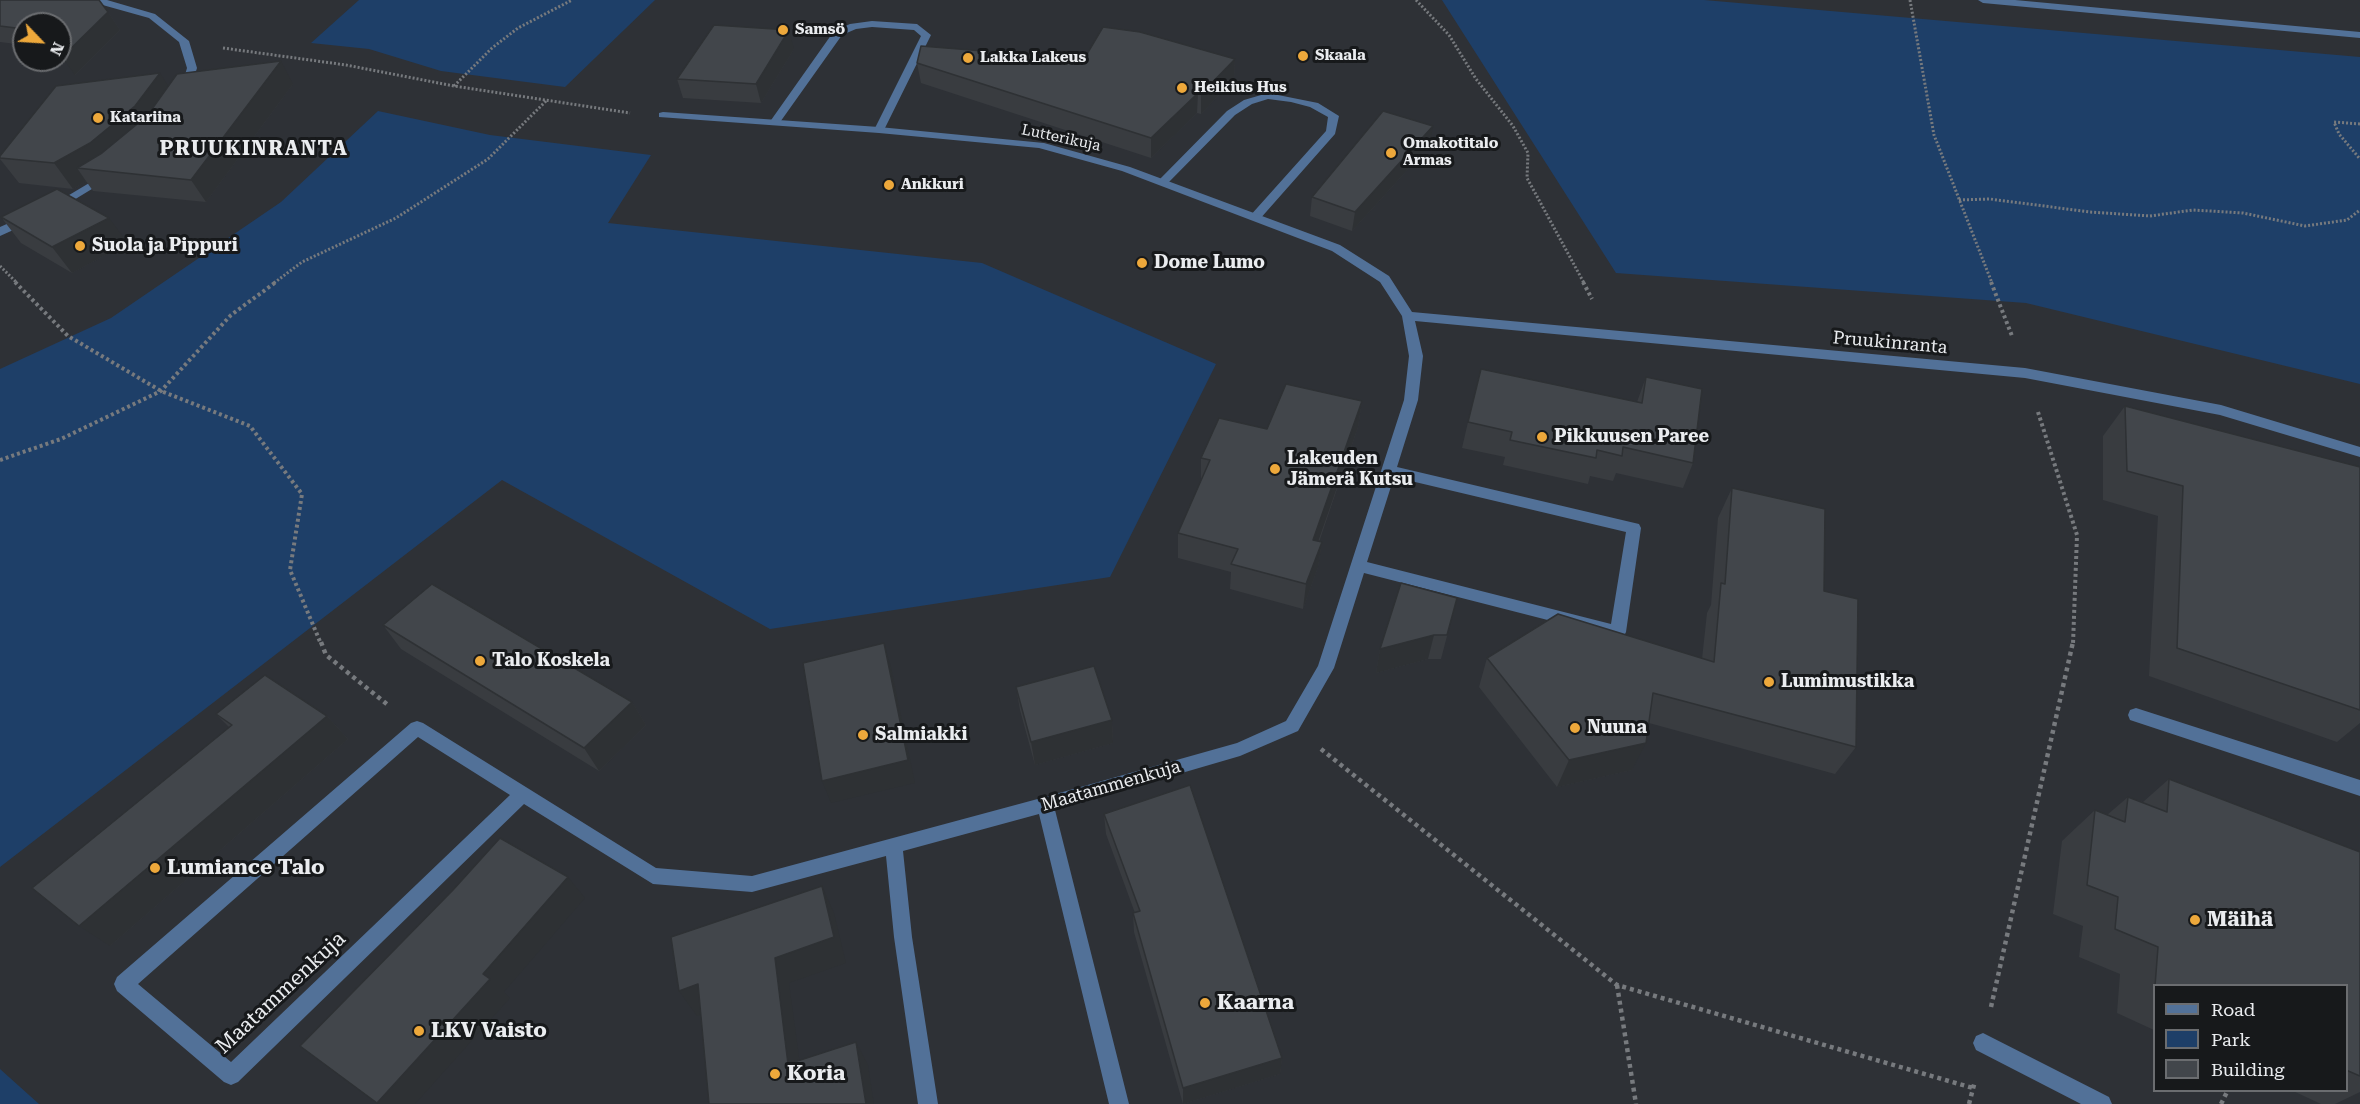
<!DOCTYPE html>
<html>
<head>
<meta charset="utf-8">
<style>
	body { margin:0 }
	#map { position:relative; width:2360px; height:1104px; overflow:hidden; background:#2e3136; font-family:"Roboto Serif",serif }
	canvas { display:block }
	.legend { position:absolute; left:2153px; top:984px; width:195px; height:108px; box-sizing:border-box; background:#17191b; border:2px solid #6b6d70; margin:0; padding:8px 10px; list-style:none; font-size:18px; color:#eaecef }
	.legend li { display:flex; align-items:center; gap:12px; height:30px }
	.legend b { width:30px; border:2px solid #6b6d70 }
	.north { position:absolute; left:12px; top:12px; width:60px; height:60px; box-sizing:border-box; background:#17191b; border:2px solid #6b6d70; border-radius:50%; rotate:115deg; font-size:16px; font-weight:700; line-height:24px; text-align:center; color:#eaecef }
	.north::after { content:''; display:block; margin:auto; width:21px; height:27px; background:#eda83b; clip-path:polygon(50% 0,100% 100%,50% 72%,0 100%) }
</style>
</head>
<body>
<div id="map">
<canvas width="2360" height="1104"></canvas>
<ul class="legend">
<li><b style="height:8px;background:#527198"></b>Road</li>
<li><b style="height:16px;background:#1e3f68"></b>Park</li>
<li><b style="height:16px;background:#42464b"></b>Building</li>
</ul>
<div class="north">N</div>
</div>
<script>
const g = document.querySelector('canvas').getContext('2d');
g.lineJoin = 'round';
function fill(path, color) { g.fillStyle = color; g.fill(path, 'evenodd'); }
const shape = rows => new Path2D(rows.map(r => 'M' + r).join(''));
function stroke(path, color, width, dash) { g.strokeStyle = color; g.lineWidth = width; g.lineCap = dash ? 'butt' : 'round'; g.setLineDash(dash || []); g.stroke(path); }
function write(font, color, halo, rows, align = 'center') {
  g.font = font + ' "Roboto Serif",serif'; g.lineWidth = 6; g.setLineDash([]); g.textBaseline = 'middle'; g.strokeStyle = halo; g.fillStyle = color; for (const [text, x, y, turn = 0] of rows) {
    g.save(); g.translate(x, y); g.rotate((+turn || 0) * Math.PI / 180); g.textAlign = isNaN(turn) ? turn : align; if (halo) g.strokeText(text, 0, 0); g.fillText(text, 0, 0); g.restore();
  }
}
fill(shape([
	[359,0,655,0,565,87,441,71,369,49,311,43],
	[1442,0,1704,0,2360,57,2360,384,2026,303,1616,273],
	[378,111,490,135,651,155,608,223,982,263,1216,364,1110,577,770,629,502,480,0,867,0,369,111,318,281,202],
	[0,1069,39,1104,0,1104]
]), '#1e3f68');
stroke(shape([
	[1416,0,1449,35,1476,79,1513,126,1528,153,1527,178,1584,283],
	[1910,0,1934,135,1992,283],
	[223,48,346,65,454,86,630,113],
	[454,86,492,48,518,28,572,0],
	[2360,124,2334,122,2339,134,2360,159],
	[1959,200,1990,199,2090,212,2150,216,2193,210,2243,213,2305,226,2347,220,2360,210],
	[0,266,17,283],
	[274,283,302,262,396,218,488,159,546,101]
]), '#777a7e', 3, [2, 2]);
stroke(shape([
	[15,282,68,336,161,391,250,426,302,494,290,570,321,644],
	[1583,282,1592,299],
	[1991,282,2012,336],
	[2038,412,2077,535,2073,644],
	[0,460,61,439,161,391,231,315,276,282]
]), '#777a7e', 4, [3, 3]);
stroke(shape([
	[321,642,326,655,388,705],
	[1321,749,1617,985,1973,1088],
	[1617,985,1636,1104],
	[1991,1007,2073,642],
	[1969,1104,1975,1081],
	[2221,1104,2228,1090]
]), '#777a7e', 4.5, [4, 4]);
fill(shape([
	[1978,0,2015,0,2360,32,2360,38,1983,3,1978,0],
	[872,21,917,24,931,35,883,132,875,132,874,130,921,36,914,30,872,27,856,29,842,35,778,125,770,125,769,123,834,31,850,24,872,21],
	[1268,93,1318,103,1339,116,1335,134,1259,220,1251,220,1249,217,1326,131,1328,117,1310,107,1291,102,1268,99,1252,104,1235,115,1167,184,1159,184,1159,180,1227,111,1244,100,1268,93],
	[2136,708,2360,780,2360,796,2130,720,2128,715,2130,710,2136,708],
	[1983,1033,2109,1097,2112,1104,2081,1104,1976,1050,1973,1043,1976,1036,1983,1033]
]), '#527198');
fill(shape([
	[66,0,107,0,155,14,189,41,197,68,189,94,185,95,180,92,187,68,179,42,149,18,99,4,71,3,66,0],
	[663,112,879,127,1044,143,1130,167,1340,245,1389,276,1412,312,2025,368,2221,405,2360,447,2360,457,2220,415,2025,378,1415,321,1423,356,1418,400,1397,467,1639,524,1641,528,1626,632,1624,636,1618,638,1364,573,1334,668,1298,731,1240,756,1055,810,1129,1104,1109,1104,1039,814,903,851,912,937,938,1104,918,1104,894,937,886,856,752,892,653,884,524,804,238,1082,231,1085,224,1082,117,991,114,984,117,977,411,723,417,721,423,723,656,868,752,876,1045,797,1237,743,1286,721,1318,666,1404,400,1409,356,1402,316,1380,282,1332,251,1122,171,1039,148,879,133,659,117,659,113,663,112],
	[1394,477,1626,532,1611,624,1367,562,1394,477],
	[418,737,510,795,231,1062,138,984,418,737],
	[106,173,110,174,110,178,59,209,51,209,49,207,106,173],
	[27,215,31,216,31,222,0,236,0,227,27,215]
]), '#527198');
fill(shape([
	[0,0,108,12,120,30,75,75,60,24,24,24,24,45,0,42],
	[794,49,761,103,683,98,677,79],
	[1084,59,1235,59,1234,79,1201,114,1197,113,1151,158,921,83,917,63],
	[293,84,206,202,93,191,86,181,73,189,19,183,0,159,0,156,168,87],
	[1430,145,1352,231,1310,216,1312,197],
	[1,217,128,243,72,273,21,243],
	[1646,377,1693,463,1683,488,1616,473,1613,481,1590,476,1588,484,1503,465,1505,457,1462,448,1468,422,1637,402],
	[1362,401,1358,427,1319,542,1322,542,1318,567,1303,609,1230,589,1231,572,1178,558,1178,533,1201,482,1201,458,1267,429],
	[2125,406,2360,467,2360,723,2337,742,2149,676,2158,516,2103,500,2103,436],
	[1732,488,1824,591,1856,747,1835,774,1649,723,1632,770,1557,787,1479,687,1487,658,1702,659,1707,613,1711,605,1718,518],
	[1457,598,1441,659,1428,659,1376,673,1380,649],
	[383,625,632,702,646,725,599,771,401,649],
	[1016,687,1112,720,1113,743,1035,765,1020,710],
	[216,714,327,716,348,739,110,946,229,727],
	[2169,779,2360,852,2360,1092,2335,1104,2321,1104,2291,1090,2346,1090,2346,986,2154,986,2154,1030,2117,1013,2120,974,2079,957,2083,926,2053,914,2062,841,2095,810,2107,815,2128,797,2143,802],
	[1104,814,1282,1058,1280,1074,1183,1104,1134,932,1133,913,1135,913,1106,834]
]), '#393c40');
fill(shape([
	[108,12,120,30,75,75,62,57],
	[789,30,794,49,761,103,756,84],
	[1235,59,1234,79,1201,114,1201,94],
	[281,61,293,84,206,202,191,180],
	[160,73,176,98,151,131,77,168,86,181,73,189,54,163],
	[1198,93,1197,113,1151,158,1151,138],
	[1433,126,1430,145,1352,231,1355,212],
	[109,218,128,243,72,273,52,247],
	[1362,401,1358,427,1310,565,1313,540],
	[1322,542,1318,567,1303,609,1306,584],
	[1434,635,1428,659,1376,673,1380,649],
	[884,643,891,667,915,783,831,803,822,781],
	[632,702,646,725,599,771,584,748],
	[327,716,348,739,110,946,79,926],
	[1112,720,1113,743,1035,765,1031,742],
	[1646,743,1632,770,1557,787,1569,760],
	[568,877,585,898,504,992,510,998,415,1104,378,1104,377,1103,483,974],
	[822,886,834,913,846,963,789,983,803,1086,788,1064,775,958],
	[698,984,716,1009,697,1016,679,991],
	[856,1042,868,1065,874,1104,866,1104],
	[1282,1058,1280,1074,1183,1104,1183,1088]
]), '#2e3134');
const building = shape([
	[0,0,99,0,108,12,62,57,60,54,60,24,24,24,24,29,0,26,0,0],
	[714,25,789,30,756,84,677,79,714,25],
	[1103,27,1140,32,1235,59,1201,94,1198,93,1151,138,917,63,921,46,1084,59,1103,27],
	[281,61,191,180,77,168,102,153,147,116,177,74,281,61],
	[160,73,135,106,90,143,54,163,0,158,0,156,56,86,160,73],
	[1383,111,1433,126,1355,212,1312,197,1383,111],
	[57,189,109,218,52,247,1,217,57,189],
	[1481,369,1642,403,1646,377,1702,389,1693,463,1623,447,1622,456,1597,450,1596,458,1510,440,1512,432,1468,422,1481,369],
	[1286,384,1362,401,1313,540,1322,542,1306,584,1231,564,1238,549,1178,533,1210,460,1201,458,1219,418,1267,429,1286,384],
	[2125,406,2360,467,2360,710,2177,648,2183,486,2127,471,2125,406],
	[1732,488,1825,509,1824,591,1858,599,1856,747,1653,693,1646,743,1569,760,1487,658,1558,614,1714,662,1721,583,1725,584,1732,488],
	[1401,583,1457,598,1447,635,1434,635,1380,649,1401,583],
	[432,584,632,702,584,748,383,625,432,584],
	[884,643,908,760,822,781,803,663,884,643],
	[1094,666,1112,720,1031,742,1016,687,1094,666],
	[265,675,327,716,79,926,32,888,232,725,216,714,265,675],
	[2169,779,2360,852,2360,1076,2346,1070,2346,986,2155,986,2158,947,2115,929,2118,897,2087,885,2095,810,2125,822,2128,797,2167,812,2169,779],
	[1190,785,1282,1058,1183,1088,1133,913,1140,911,1104,814,1190,785],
	[500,838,568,877,483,974,490,979,377,1103,300,1046,453,890,500,838],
	[822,886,834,937,775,958,788,1064,856,1042,866,1104,709,1104,698,984,679,991,671,937,822,886]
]);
fill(building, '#42464b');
stroke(building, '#2e3134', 1.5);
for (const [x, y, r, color] of [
	[783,30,6,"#eda83b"],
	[1303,56,6,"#eda83b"],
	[968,58,6,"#eda83b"],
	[1182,88,6,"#eda83b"],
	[98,118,6,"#eda83b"],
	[1391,153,6,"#eda83b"],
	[889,185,6,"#eda83b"],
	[80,246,6,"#eda83b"],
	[1142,263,6,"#eda83b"],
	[1542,437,6,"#eda83b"],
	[1275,469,6,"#eda83b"],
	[480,661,6,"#eda83b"],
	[1769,682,6,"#eda83b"],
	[1575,728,6,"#eda83b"],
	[863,735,6,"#eda83b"],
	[155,868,6,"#eda83b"],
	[2195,920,6,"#eda83b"],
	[1205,1003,6,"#eda83b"],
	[419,1031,6,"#eda83b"],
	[775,1074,6,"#eda83b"]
]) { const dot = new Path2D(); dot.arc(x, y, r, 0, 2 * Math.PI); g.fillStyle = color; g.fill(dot); stroke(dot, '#17191b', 2); }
write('bold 15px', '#eaecef', '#17191b', [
	["Samsö",795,30],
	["Skaala",1315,56],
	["Lakka Lakeus",980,58],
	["Heikius Hus",1194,88],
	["Katariina",110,118],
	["Omakotitalo",1403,144],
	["Armas",1403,161],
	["Ankkuri",901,185]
], 'left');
write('15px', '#eaecef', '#17191b', [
	["Lutterikuja",1061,138,12]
]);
write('bold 18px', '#eaecef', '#17191b', [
	["Suola ja Pippuri",92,246],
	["Dome Lumo",1154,263],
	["Pikkuusen Paree",1554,437],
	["Lakeuden",1287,459],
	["Jämerä Kutsu",1287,480],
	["Talo Koskela",492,661],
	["Lumimustikka",1781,682],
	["Nuuna",1587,728],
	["Salmiakki",875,735]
], 'left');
write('18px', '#eaecef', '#17191b', [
	["Pruukinranta",1890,343,5],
	["Maatammenkuja",1111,786,-16]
]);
g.letterSpacing = '1.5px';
write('bold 20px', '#eaecef', '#17191b', [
	["PRUUKINRANTA",254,149]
]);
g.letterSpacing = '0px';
write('bold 21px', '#eaecef', '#17191b', [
	["Lumiance Talo",167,868],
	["Mäihä",2207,920],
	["Kaarna",1217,1003],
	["LKV Vaisto",431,1031],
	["Koria",787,1074]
], 'left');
write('21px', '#eaecef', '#17191b', [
	["Maatammenkuja",281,993,-43]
]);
</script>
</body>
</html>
